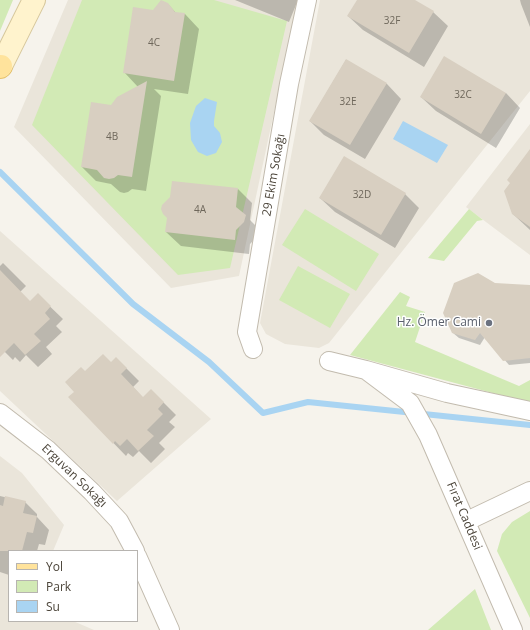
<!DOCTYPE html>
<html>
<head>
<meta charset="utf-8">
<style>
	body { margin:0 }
	#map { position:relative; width:530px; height:630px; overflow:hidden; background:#f6f3ec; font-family:"Open Sans",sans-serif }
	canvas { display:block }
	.legend { position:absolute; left:8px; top:550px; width:130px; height:72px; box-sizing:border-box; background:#fff; border:1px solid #b7b4b0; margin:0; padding:5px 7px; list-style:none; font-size:12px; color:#4b4439 }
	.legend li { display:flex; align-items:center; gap:8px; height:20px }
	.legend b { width:20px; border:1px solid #b7b4b0 }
</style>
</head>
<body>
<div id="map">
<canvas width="530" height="630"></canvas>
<ul class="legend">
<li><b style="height:5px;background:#ffe39c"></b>Yol</li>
<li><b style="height:11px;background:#d2eab5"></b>Park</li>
<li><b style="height:11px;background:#a9d4f2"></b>Su</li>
</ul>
</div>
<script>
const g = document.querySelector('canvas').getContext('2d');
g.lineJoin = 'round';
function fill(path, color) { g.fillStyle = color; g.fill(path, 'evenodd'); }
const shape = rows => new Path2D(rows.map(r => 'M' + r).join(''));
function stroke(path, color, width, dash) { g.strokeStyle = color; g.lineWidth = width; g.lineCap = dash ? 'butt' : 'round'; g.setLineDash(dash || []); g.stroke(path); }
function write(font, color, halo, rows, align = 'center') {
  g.font = font + ' "Open Sans",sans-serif'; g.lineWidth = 3; g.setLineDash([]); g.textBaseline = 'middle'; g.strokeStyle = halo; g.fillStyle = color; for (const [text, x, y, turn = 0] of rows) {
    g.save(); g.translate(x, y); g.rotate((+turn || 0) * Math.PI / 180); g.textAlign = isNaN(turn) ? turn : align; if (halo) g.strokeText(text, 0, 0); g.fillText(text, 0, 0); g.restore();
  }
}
fill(shape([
	[68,0,298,0,239,276,171,288,14,127],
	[320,0,530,0,530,91,329,343,319,348,285,344,266,334,260,323],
	[530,124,530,255,466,207],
	[0,231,211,419,117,501,0,391],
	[0,456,22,473,64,525,53,551,9,551,9,621,73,621,94,630,0,630]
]), '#eae5da');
fill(shape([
	[0,0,13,0,0,31],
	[82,0,214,0,287,21,230,268,178,275,32,125],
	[305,209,379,254,356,291,282,245],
	[469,209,483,220,477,221,444,261,428,258],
	[298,266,350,294,330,328,279,300],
	[400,292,410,297,406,306,425,312,415,342,519,386,530,380,530,403,350,355],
	[530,511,530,618,497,551,502,534,512,522],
	[475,589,491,630,428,630]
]), '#d2eab5');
fill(shape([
	[205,98,217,102,214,121,214,126,220,133,222,142,216,153,207,156,198,152,191,140,190,123,196,106],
	[403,121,448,145,437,163,393,139]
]), '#a9d4f2');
fill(shape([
	[235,0,298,0,289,22],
	[358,0,413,0,433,12,448,26,424,67,363,30,348,16],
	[520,0,530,0,530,27,521,4],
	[168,4,176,13,185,14,199,29,188,94,154,89,161,96,146,191,132,189,128,192,124,193,120,192,111,184,96,181,82,167,112,106,138,87,124,72,153,11],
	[346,60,387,84,401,99,365,159,324,135,310,121],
	[506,93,520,108,496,148,436,111,421,97],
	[530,152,530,230,513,214],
	[238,189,252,203,250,220,260,230,258,236,250,244,249,254,181,246,166,232],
	[405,194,419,208,395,248,335,212,320,198],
	[3,263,26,286,20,292,30,302,38,295,63,319,56,326,62,332,46,347,52,354,38,367,26,355,20,362,15,357,13,360,0,347,0,266],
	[494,284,530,286,530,363,509,365,485,337,480,345,459,338,453,333],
	[116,358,139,381,133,387,143,398,151,390,176,415,169,422,175,427,159,443,165,449,151,463,139,451,133,457,128,453,126,456,70,398,76,392,85,372,111,363],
	[0,496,25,502,37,514,37,517,49,530,45,545,39,544,37,551,9,551,9,575,0,572]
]), '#0003');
stroke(shape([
	[0,172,133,304,209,362,263,413,308,402,530,425]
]), '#a9d4f2', 6);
fill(shape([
	[161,0,168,3,175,12,185,13,174,81,123,73,133,7,153,10],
	[357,0,415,0,434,11,409,53,347,16],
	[444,56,506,93,481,134,420,97],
	[346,59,387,83,350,145,309,121],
	[147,81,132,177,118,175,114,178,109,179,104,178,97,170,81,167,91,102,111,105,117,97],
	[530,149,530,227,512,214,504,191,510,183,507,180],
	[344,156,406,193,381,235,319,198],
	[172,181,238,188,236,207,246,215,244,222,236,230,235,240,165,232,167,218,163,214,161,209,162,205,170,197],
	[0,270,30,301,38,293,51,306,45,313,50,319,34,334,41,341,25,355,14,343,0,357],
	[478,273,495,283,530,285,530,358,503,361,480,333,475,340,452,333,443,313,454,283],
	[103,354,111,362,116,357,127,368,121,374,143,397,151,389,164,402,158,409,163,414,147,430,154,436,138,451,127,439,120,446,115,441,113,444,68,397,74,392,65,382,81,367,85,371],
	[5,496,26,501,23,513,37,516,33,533,27,532,22,551,0,551,0,505,3,506]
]), '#d8cfc1');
const minor = shape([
	[253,349,247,332,289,84,307,0],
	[329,361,366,370,447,393,530,411],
	[366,370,410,403,428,435,513,630],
	[0,413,48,450,92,492,119,521,135,551],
	[467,521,530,491],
	[137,556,170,630]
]);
const secondary = shape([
	[1,66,34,0]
]);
const primary = shape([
	[0,67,1,66]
]);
stroke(minor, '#c2bbae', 20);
stroke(secondary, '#d6c79b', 24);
stroke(primary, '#e6c16a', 24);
stroke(minor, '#fff', 18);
stroke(secondary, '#fff3cd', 22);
stroke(primary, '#ffe39c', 22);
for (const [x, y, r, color] of [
	[489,323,4,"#6b7280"]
]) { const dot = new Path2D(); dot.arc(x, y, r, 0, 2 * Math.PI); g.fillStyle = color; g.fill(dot); stroke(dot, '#fff', 1.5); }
write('10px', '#6e675b', null, [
	["32F",392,21],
	["4C",154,43],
	["32C",463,95],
	["32E",348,102],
	["4B",112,137],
	["32D",362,195],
	["4A",200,210]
]);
write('12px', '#4b4439', '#fff', [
	["29 Ekim Sokağı",274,175,-80],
	["Erguvan Sokağı",74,476,44],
	["Fırat Caddesi",464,516,67]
]);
write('12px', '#5b616d', '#fff', [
	["Hz. Ömer Cami",481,323]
], 'right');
</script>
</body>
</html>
